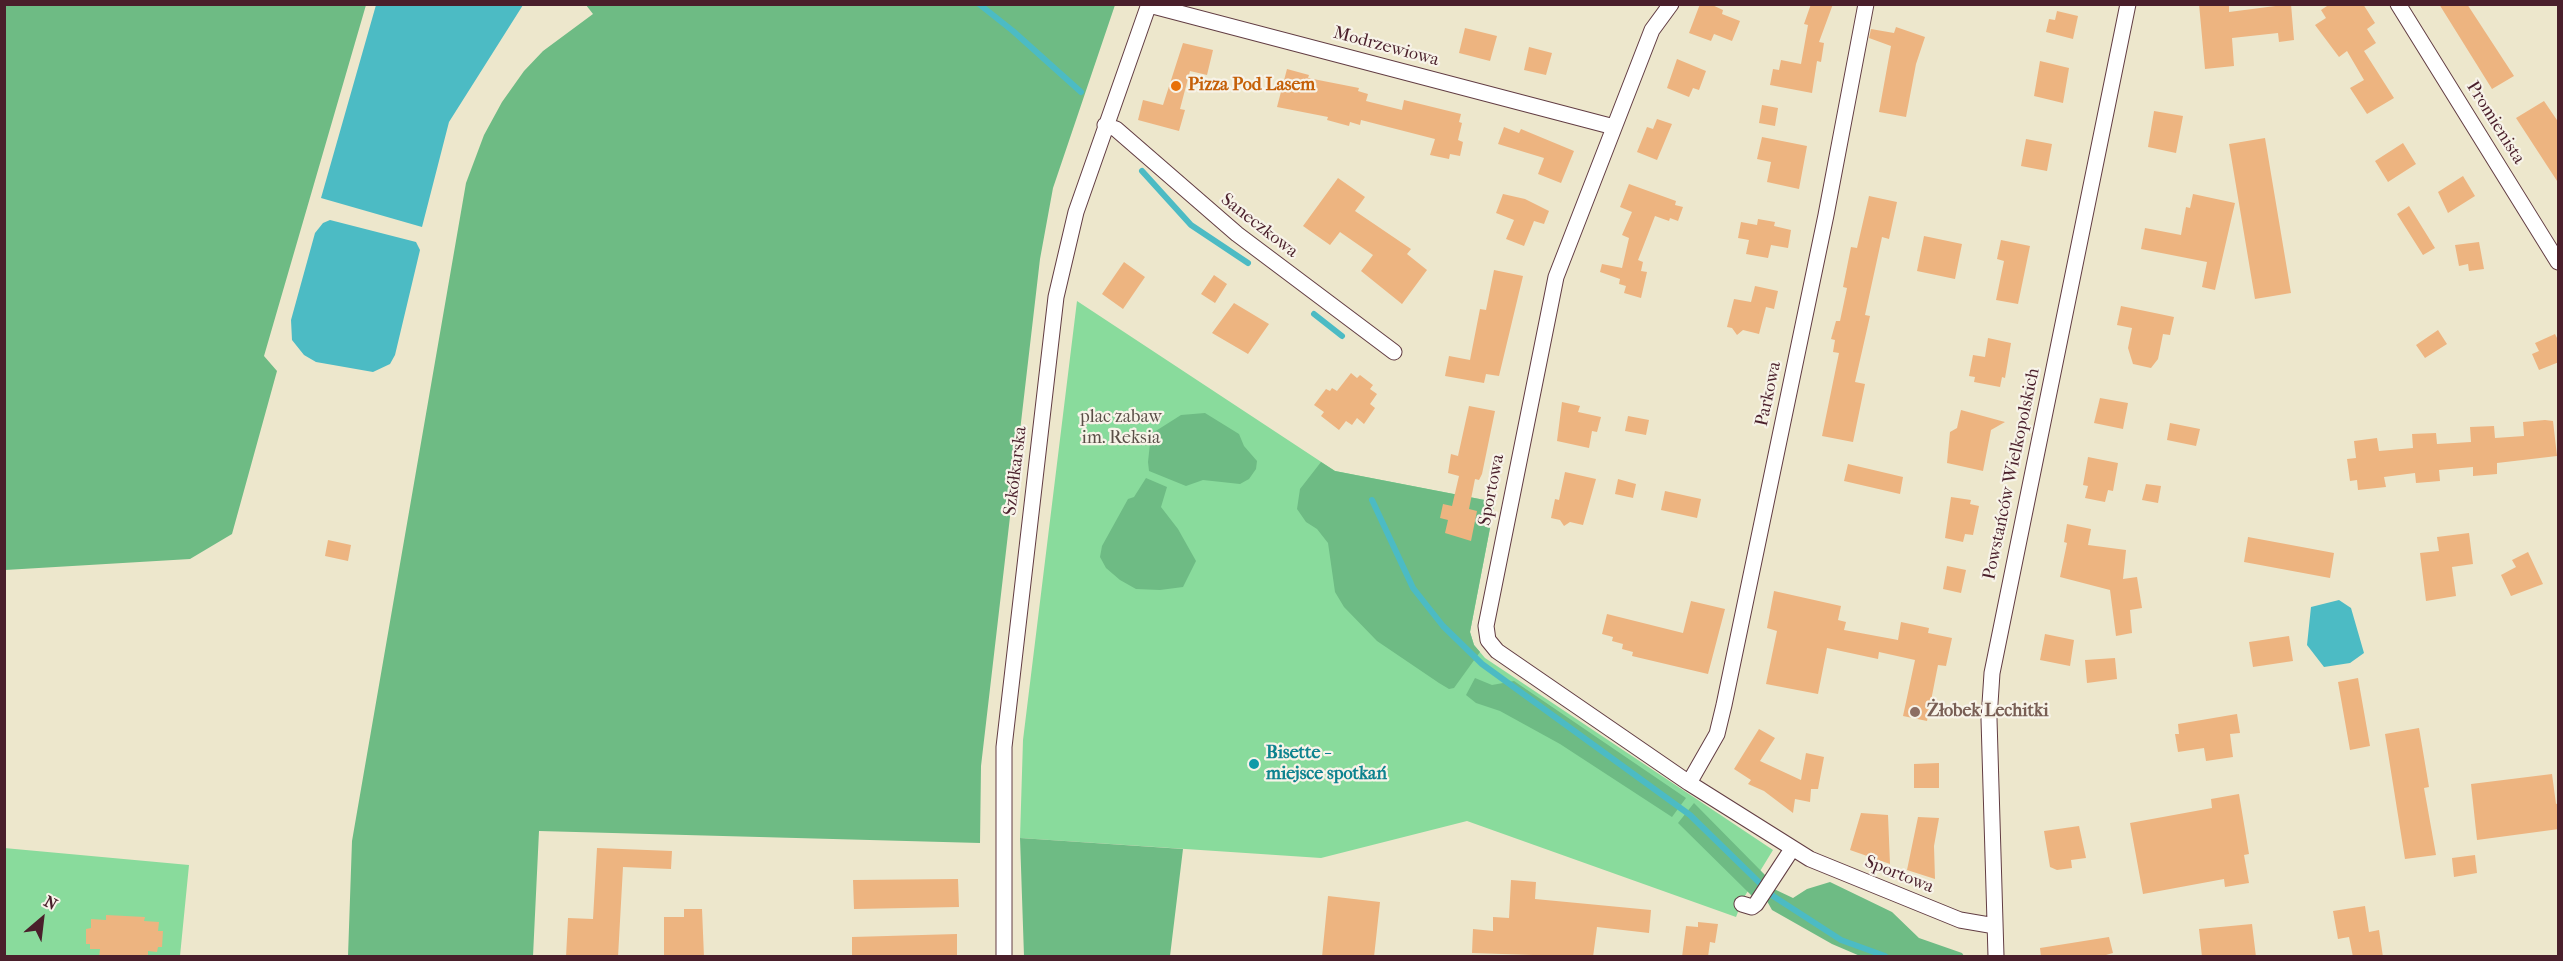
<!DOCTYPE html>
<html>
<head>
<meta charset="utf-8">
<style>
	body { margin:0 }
	#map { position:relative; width:2563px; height:961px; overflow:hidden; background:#ede7cc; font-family:"IM FELL French Canon",serif }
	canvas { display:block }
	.frame { position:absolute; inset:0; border:6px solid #4a1f2b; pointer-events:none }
	.north { position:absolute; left:12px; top:889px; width:60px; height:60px; -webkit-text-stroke:4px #f7f3e8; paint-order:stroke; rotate:28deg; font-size:16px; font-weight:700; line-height:24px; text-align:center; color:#4a1f2b }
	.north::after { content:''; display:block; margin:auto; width:21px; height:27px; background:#4a1f2b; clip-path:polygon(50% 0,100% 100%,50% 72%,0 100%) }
</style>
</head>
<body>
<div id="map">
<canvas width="2563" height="961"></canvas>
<div class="frame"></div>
<div class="north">N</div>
</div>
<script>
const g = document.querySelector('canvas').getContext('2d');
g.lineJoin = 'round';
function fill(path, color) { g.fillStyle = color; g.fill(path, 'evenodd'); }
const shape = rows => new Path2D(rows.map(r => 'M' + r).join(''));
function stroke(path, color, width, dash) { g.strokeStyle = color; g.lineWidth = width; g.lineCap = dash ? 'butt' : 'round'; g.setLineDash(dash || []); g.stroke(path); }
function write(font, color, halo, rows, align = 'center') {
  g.font = font + ' "IM FELL French Canon",serif'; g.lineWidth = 4.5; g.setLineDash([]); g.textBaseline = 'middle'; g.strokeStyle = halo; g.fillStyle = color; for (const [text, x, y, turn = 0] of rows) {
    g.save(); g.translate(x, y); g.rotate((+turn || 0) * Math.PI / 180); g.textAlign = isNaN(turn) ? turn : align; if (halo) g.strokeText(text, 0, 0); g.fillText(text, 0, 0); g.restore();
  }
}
fill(shape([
	[1077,301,1335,471,1495,502,1470,632,1474,645,1485,658,1773,850,1743,899,1736,917,1467,821,1321,858,1020,838,1023,740],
	[4,848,189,865,180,956,5,956]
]), '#89db9c');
fill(shape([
	[5,4,366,5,264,356,277,371,232,534,190,559,5,570],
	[586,5,1115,5,1053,188,1040,259,981,766,980,843,539,831,533,956,348,956,352,841,466,183,484,135,502,102,524,71,543,51,593,14],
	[1205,413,1239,434,1244,446,1257,461,1256,469,1249,479,1240,484,1203,480,1186,486,1149,471,1148,462,1151,434,1181,415],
	[1321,462,1335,471,1495,502,1470,632,1474,645,1480,652,1454,688,1449,689,1439,683,1377,641,1344,607,1335,592,1328,543,1317,529,1306,522,1297,509,1300,489],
	[1146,478,1167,487,1161,507,1178,529,1196,561,1183,587,1160,590,1136,589,1120,580,1106,568,1100,557,1102,546,1128,499,1134,497],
	[1475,678,1492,685,1514,681,1686,798,1672,817,1560,744,1500,711,1476,703,1466,695],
	[1694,803,1766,876,1752,896,1678,823],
	[1020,838,1183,849,1170,956,1024,956],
	[1830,882,1892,912,1919,938,1962,953,1964,956,1860,956,1832,944,1772,910,1767,901,1774,889,1793,898,1807,889]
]), '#6ebb84');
fill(shape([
	[376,5,523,5,449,122,422,227,321,198],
	[330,220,416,242,420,250,395,355,390,364,373,372,316,362,304,355,292,340,291,320,315,233,323,223],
	[2339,600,2351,608,2364,653,2350,663,2324,667,2307,645,2311,607]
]), '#4cbbc4');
stroke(shape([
	[979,4,1013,31,1081,92],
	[1142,171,1191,225,1248,263],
	[1314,314,1342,336],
	[1372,500,1413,588,1443,626,1482,664,1690,815,1773,896,1841,940,1885,956]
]), '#4cbbc4', 6);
fill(shape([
	[1700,4,1710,4,1723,10,1722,14,1740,21,1732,41,1714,34,1711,41,1689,33],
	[1811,4,1833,4,1819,42,1824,43,1821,62,1817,61,1812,93,1770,85,1773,69,1779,70,1781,60,1801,64,1808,25,1804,24],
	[2199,4,2229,4,2229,12,2291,4,2294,40,2279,42,2278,33,2232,38,2234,66,2205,69],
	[2330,4,2363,4,2375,23,2367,29,2376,43,2364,51,2394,98,2367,114,2350,88,2364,80,2347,51,2339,57,2315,25,2326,18,2321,10],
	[2439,4,2467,4,2514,76,2492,89],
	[2057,11,2078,16,2073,39,2046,32,2049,19,2055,20],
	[1896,27,1925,37,1916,64,1906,117,1879,112,1891,46,1869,38,1871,29,1894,33],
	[1465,28,1497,36,1490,61,1459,53],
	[1183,43,1213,50,1207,75,1190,71,1180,109,1185,110,1179,131,1138,120,1143,100,1163,105],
	[1529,47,1552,53,1546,75,1524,70],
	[1677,59,1706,71,1699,90,1693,88,1689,97,1667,88],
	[2040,61,2069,68,2063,103,2034,96],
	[1287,69,1309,75,1308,78,1359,88,1358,91,1368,94,1366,101,1402,110,1404,100,1461,114,1459,122,1462,123,1458,140,1463,142,1460,156,1450,154,1449,159,1430,155,1435,139,1361,120,1360,125,1350,122,1349,126,1327,120,1328,117,1277,107],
	[2544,101,2559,123,2559,184,2516,118],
	[1762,105,1778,108,1775,126,1759,123],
	[2154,111,2183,116,2176,153,2148,147],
	[1657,119,1672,124,1657,160,1637,152,1647,127,1653,129],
	[1504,127,1519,133,1521,129,1574,151,1561,183,1538,174,1544,158,1498,144],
	[1762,137,1807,146,1799,189,1767,182,1771,162,1757,159],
	[2265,138,2291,293,2255,299,2229,144],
	[2026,139,2052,144,2047,171,2021,166],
	[2403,143,2416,164,2388,182,2375,161],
	[2463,176,2475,196,2448,213,2438,192],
	[1338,178,1365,197,1355,211,1411,249,1407,254,1427,270,1402,304,1361,271,1373,255,1340,232,1330,245,1303,226],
	[1629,184,1676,201,1675,205,1683,207,1678,221,1670,218,1669,221,1655,216,1638,260,1643,262,1641,271,1647,272,1641,298,1624,293,1626,286,1619,284,1620,279,1600,272,1602,264,1622,268,1629,238,1622,235,1632,212,1620,207],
	[1503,194,1525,199,1549,211,1544,224,1534,221,1524,246,1506,239,1514,220,1496,213],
	[2193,194,2235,203,2215,290,2202,287,2207,262,2141,249,2145,228,2181,235,2186,207,2190,208],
	[1869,196,1897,202,1889,239,1882,237,1865,315,1870,316,1855,382,1865,384,1853,442,1822,436,1839,353,1833,352,1835,340,1831,339,1836,321,1840,321,1847,288,1843,287,1851,247,1857,248],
	[2409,206,2435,248,2423,255,2397,214],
	[1758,219,1775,222,1774,226,1791,230,1788,248,1771,245,1768,258,1746,254,1749,240,1738,238,1741,222,1757,225],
	[1924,236,1962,244,1955,279,1917,271],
	[2001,240,2030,246,2018,304,1996,300,2004,261,1997,259],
	[2479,242,2484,269,2469,271,2468,264,2459,266,2455,245],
	[1124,262,1145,277,1123,309,1102,294],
	[1494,270,1523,276,1499,376,1486,374,1484,383,1445,376,1449,356,1470,360,1480,309,1486,310],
	[1214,275,1227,284,1215,303,1201,294],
	[1755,286,1778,291,1774,309,1766,307,1759,334,1743,330,1737,335,1732,328,1727,327,1734,299,1751,302],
	[1234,303,1269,324,1248,354,1212,333],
	[2121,306,2174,317,2170,335,2163,334,2158,359,2151,368,2133,364,2128,348,2132,328,2117,325],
	[2438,330,2447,344,2425,358,2416,345],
	[2555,334,2559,342,2559,362,2539,370,2532,354,2539,351,2535,343],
	[1988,338,2011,343,2005,378,2002,377,2000,387,1974,382,1975,377,1969,376,1973,355,1985,357],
	[1351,373,1357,378,1360,375,1373,385,1370,389,1377,394,1370,404,1375,408,1364,424,1357,418,1352,425,1346,421,1339,430,1321,416,1324,412,1314,405,1326,389,1330,391,1332,388,1337,391],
	[2100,398,2128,403,2123,429,2094,423],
	[1562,402,1580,406,1578,412,1601,417,1597,432,1592,431,1589,448,1557,441],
	[1469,406,1495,411,1482,474,1479,480,1475,479,1469,509,1477,511,1471,541,1445,533,1448,520,1440,518,1443,504,1452,506,1459,476,1448,473,1451,454,1458,456],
	[1961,410,2005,422,1991,430,1983,471,1947,463,1950,432,1957,428],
	[1628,416,1649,420,1646,435,1625,431],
	[2545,420,2553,421,2557,456,2497,463,2497,474,2473,476,2473,467,2439,470,2440,481,2416,483,2415,473,2384,477,2386,487,2358,490,2357,480,2350,481,2347,459,2356,458,2354,441,2377,438,2379,451,2413,448,2412,434,2436,433,2437,444,2471,442,2470,427,2494,426,2495,438,2524,436,2523,422],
	[2170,423,2200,429,2196,446,2167,440],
	[2088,457,2118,463,2113,491,2108,490,2105,502,2085,498,2088,486,2083,485],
	[1848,464,1903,477,1900,494,1844,481],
	[1565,472,1596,479,1583,525,1570,522,1564,526,1560,520,1551,518,1555,499,1559,500],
	[1618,479,1636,484,1633,498,1615,494],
	[2146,484,2161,486,2158,503,2142,500],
	[1665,491,1701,499,1697,518,1661,510],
	[1951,497,1971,500,1970,504,1979,506,1973,535,1965,534,1963,542,1945,538],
	[2067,524,2091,529,2088,545,2126,550,2123,579,2137,577,2142,608,2130,610,2132,633,2116,636,2110,590,2060,577,2067,543,2064,542],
	[2469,533,2473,564,2452,567,2456,596,2426,601,2420,553,2439,551,2437,537],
	[2248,537,2334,553,2330,578,2244,562],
	[328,540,351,545,348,561,325,556],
	[2528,552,2543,584,2511,596,2501,575,2516,567,2512,560],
	[1947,566,1966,570,1961,593,1943,589],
	[1774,591,1841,606,1838,620,1846,622,1844,630,1898,640,1901,622,1929,628,1928,633,1952,638,1946,666,1938,665,1927,721,1903,716,1915,660,1879,652,1878,659,1827,648,1818,694,1766,684,1777,631,1767,628],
	[1691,601,1725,609,1708,674,1632,656,1633,652,1622,649,1623,644,1612,641,1613,637,1602,634,1607,614,1683,633],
	[2045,634,2074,640,2070,666,2040,660],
	[2289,636,2293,661,2253,667,2249,642],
	[2115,658,2117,679,2087,683,2085,660],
	[2358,678,2370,746,2350,750,2338,682],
	[2237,714,2240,733,2230,734,2233,757,2206,761,2204,748,2178,752,2175,734,2179,734,2178,724],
	[2419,728,2429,787,2424,788,2436,855,2405,859,2385,734],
	[1759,729,1775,738,1760,761,1801,780,1806,753,1824,757,1818,789,1811,789,1810,802,1795,799,1793,813,1764,791,1748,784,1751,780,1734,769],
	[1939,763,1939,788,1914,788,1914,764],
	[2552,774,2556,804,2559,803,2559,829,2477,840,2471,784],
	[2239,794,2249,854,2244,855,2249,883,2225,887,2224,879,2143,894,2130,823,2212,808,2211,799],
	[1861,813,1888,815,1890,864,1850,850],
	[1918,817,1939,818,1934,846,1935,879,1907,870],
	[2079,826,2086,858,2071,860,2072,868,2057,870,2050,867,2044,831],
	[597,848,672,851,671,869,623,867,618,957,566,957,568,918,593,919],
	[2475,855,2477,873,2454,877,2452,858],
	[958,879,959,907,854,909,853,880],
	[1511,880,1536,882,1535,899,1651,910,1649,933,1597,927,1593,957,1472,953,1473,929,1493,931,1493,917,1509,918],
	[1328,896,1380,902,1374,957,1322,957],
	[2365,906,2369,932,2379,930,2383,957,2353,957,2349,937,2338,939,2333,911],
	[684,909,702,909,704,957,664,957,664,917,684,917],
	[106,915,145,917,144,921,159,922,158,931,163,931,162,947,158,947,157,952,148,951,148,957,99,957,100,949,90,949,90,944,86,944,86,929,91,928,91,919,106,920],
	[1698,922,1718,924,1715,943,1710,942,1708,957,1682,957,1686,926,1698,927],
	[2252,924,2256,957,2202,957,2199,929],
	[957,934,957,957,852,957,852,937],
	[2109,937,2113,953,2099,957,2041,957,2040,948]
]), '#edb480');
const minor = shape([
	[1671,4,1652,30,1556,277,1486,626,1488,640,1497,651,1689,783,1810,859,1960,920,1995,926],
	[2398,4,2558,262],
	[1149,5,1614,127],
	[1105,125,1116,129,1237,234,1394,352],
	[1689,783,1717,734,1724,705,1826,215,1866,4],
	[1742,904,1752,907,1756,904,1792,849],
	[1004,956,1004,747,1056,297,1076,212,1149,4],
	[1996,956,1989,719,1992,673,2128,4]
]);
stroke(minor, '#623d43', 17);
stroke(minor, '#fff', 15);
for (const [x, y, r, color] of [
	[1176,86,6,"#e8710a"],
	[1915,712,6,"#8d6e63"],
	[1254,764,6,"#0f9aa8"]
]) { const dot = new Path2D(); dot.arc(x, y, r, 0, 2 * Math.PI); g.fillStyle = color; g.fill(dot); stroke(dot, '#f7f3e8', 2); }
write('18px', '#4a1f2b', '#f7f3e8', [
	["Modrzewiowa",1386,47,15],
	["Promienista",2495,123,58],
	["Saneczkowa",1259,226,38],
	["Parkowa",1769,394,-78],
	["Szkółkarska",1016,471,-83],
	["Powstańców Wielkopolskich",2012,474,-78],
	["Sportowa",1492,490,-79],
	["Sportowa",1899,875,22]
]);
write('bold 18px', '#c56008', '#f7f3e8', [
	["Pizza Pod Lasem",1188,86]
], 'left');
write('18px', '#5a4e47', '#f7f3e8', [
	["plac zabaw",1121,418],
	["im. Reksia",1121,439]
]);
write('bold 18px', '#785e54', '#f7f3e8', [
	["Żłobek Lechitki",1927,712]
], 'left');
write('bold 18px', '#0d838f', '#f7f3e8', [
	["Bisette -",1266,754],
	["miejsce spotkań",1266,775]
], 'left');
</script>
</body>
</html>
